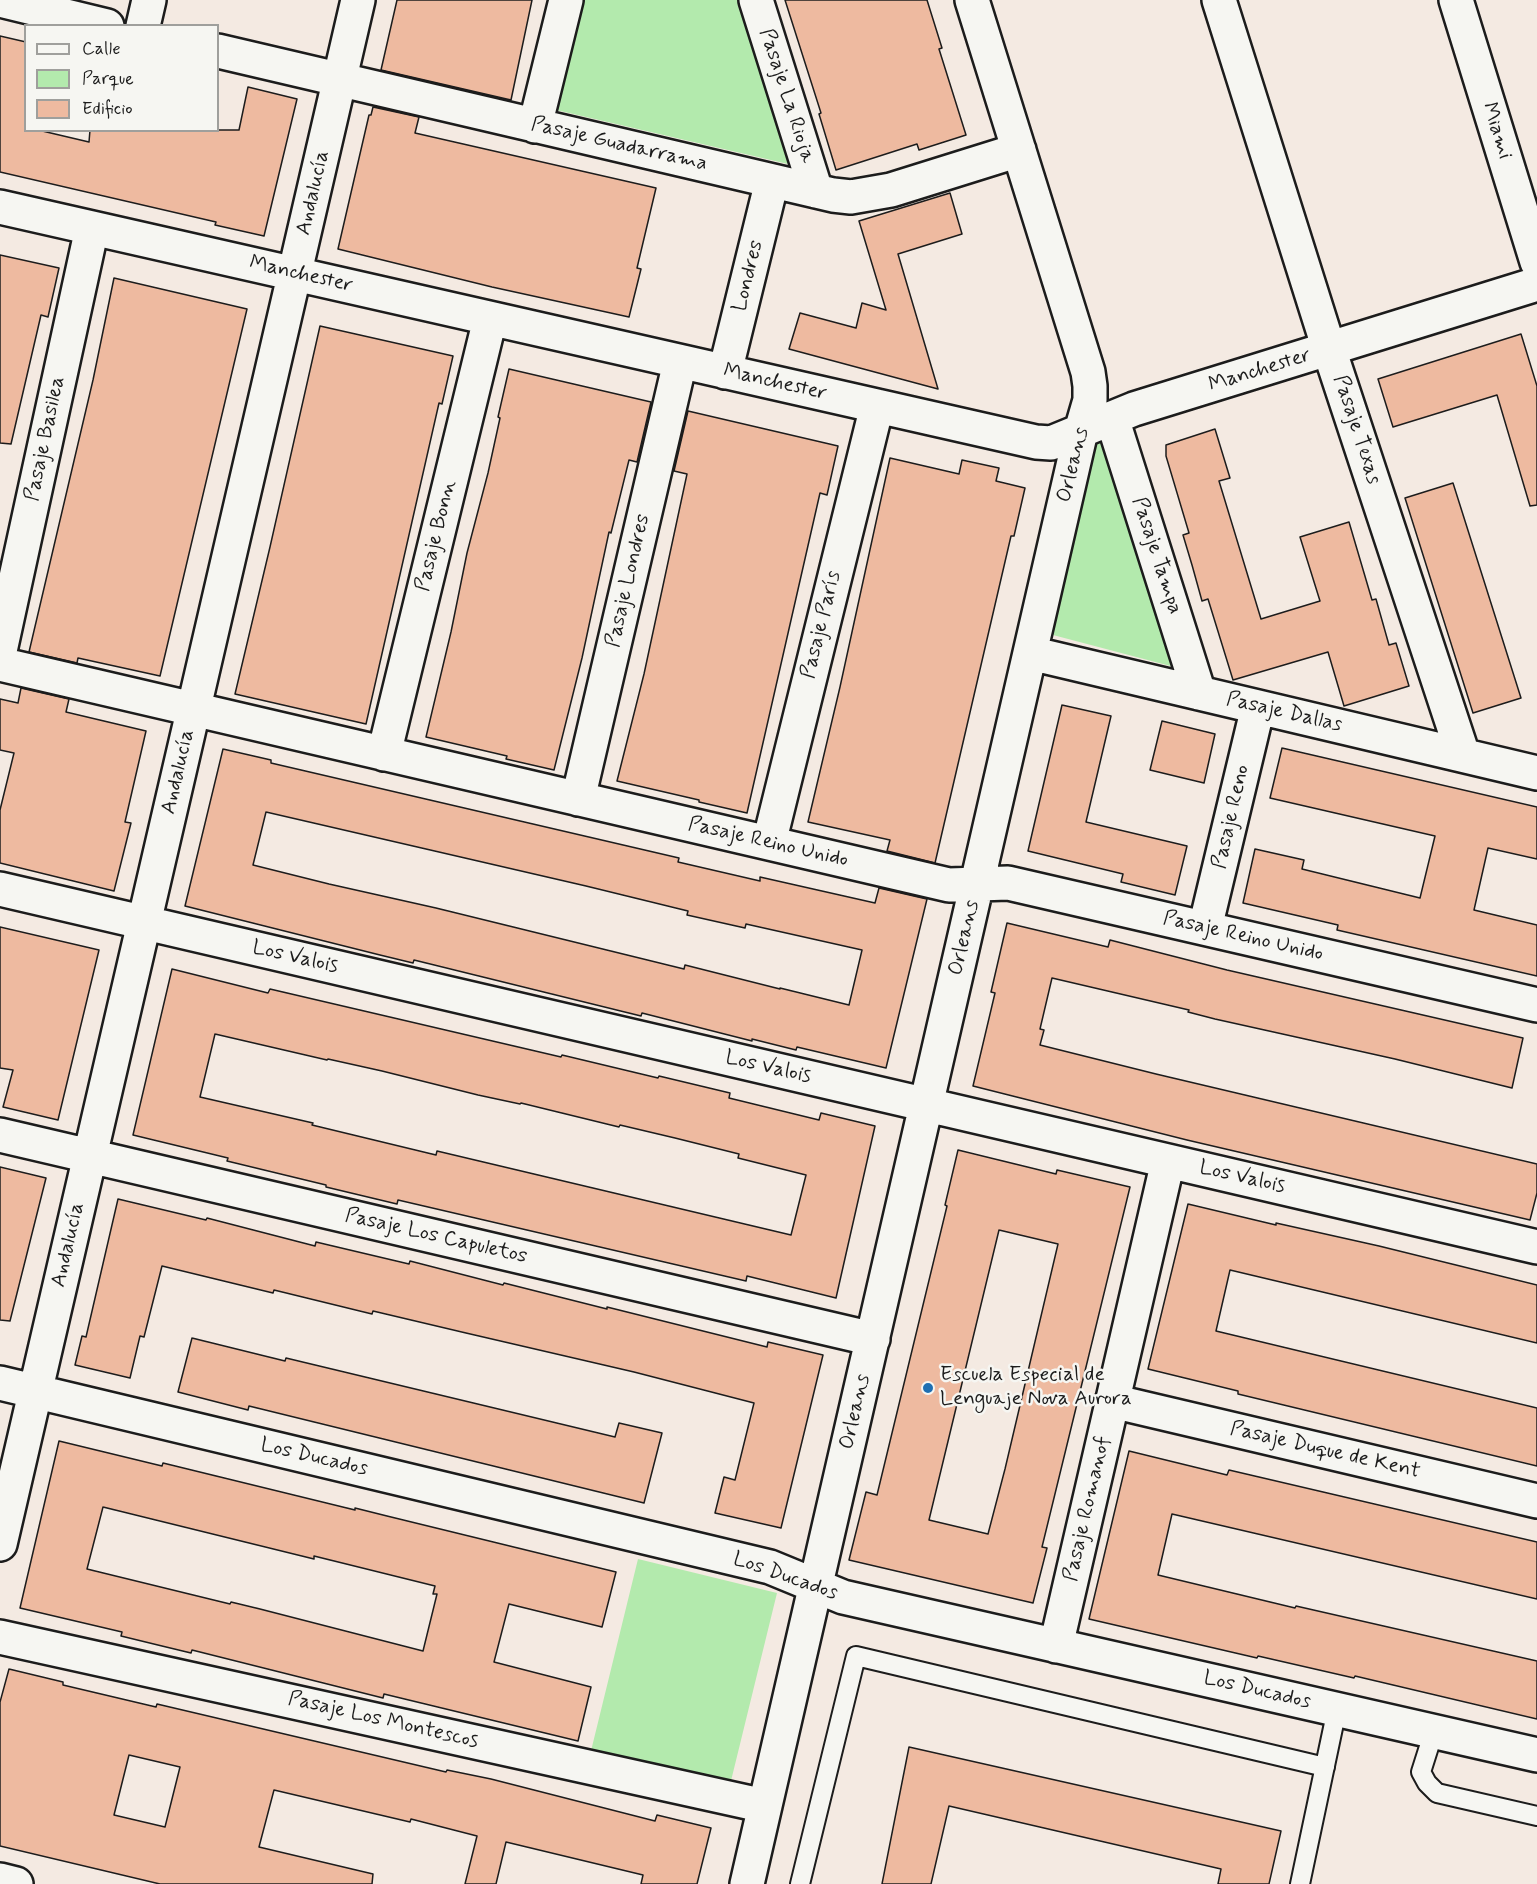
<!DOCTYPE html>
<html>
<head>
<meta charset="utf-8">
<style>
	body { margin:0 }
	#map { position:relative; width:1537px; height:1884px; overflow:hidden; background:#f4eae2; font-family:Mynerve,sans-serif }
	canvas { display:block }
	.legend { position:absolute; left:24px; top:24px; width:195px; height:108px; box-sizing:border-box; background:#f6f6f2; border:2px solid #9f9f9c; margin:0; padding:8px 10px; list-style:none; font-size:18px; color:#1c1c1c }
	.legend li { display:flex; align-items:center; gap:12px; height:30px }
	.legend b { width:30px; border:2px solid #9f9f9c }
</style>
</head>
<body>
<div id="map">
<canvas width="1537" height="1884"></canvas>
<ul class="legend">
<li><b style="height:8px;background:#f6f6f2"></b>Calle</li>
<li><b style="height:16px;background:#b3eaad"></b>Parque</li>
<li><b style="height:16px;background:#eebaa0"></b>Edificio</li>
</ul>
</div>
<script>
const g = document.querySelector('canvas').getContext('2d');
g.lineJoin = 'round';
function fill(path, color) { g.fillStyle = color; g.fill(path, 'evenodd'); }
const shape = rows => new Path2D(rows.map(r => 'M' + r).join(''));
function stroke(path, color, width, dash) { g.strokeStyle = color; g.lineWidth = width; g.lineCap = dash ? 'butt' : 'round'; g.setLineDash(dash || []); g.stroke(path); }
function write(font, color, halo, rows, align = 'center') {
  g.font = font + ' Mynerve,sans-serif'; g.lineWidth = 5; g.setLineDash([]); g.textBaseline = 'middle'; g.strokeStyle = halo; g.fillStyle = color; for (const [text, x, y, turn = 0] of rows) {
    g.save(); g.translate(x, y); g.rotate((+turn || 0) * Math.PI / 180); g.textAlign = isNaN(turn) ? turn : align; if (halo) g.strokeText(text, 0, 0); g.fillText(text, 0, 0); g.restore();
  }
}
fill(shape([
	[581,0,738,0,788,164,556,110],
	[1104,429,1178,668,1053,635,1090,431],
	[638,1559,777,1593,729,1789,590,1755]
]), '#b3eaad');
const building = shape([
	[397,0,532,0,511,100,381,70,397,0],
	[785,0,927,0,942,48,939,49,966,135,919,150,917,144,836,170,819,114,821,113,785,0],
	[0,36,26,42,26,130,38,130,89,142,90,130,239,130,248,87,297,99,264,236,215,225,216,222,0,172,0,36],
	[373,107,419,117,415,133,656,188,637,268,641,269,629,317,492,287,338,249,369,115,371,115,373,107],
	[950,193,962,234,898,254,938,389,789,349,800,313,856,328,862,303,886,310,859,221,950,193],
	[0,255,59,268,48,317,41,315,11,444,0,443,0,255],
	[114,278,247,309,160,676,78,658,77,663,29,652,93,380,114,278],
	[320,326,453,356,442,404,439,403,366,724,235,694,270,547,320,326],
	[1521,334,1537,386,1537,505,1530,506,1497,395,1393,427,1378,379,1521,334],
	[509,369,651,402,637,462,629,460,611,533,609,532,582,658,554,770,506,759,507,756,426,737,451,632,467,553,488,473,500,418,498,417,509,369],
	[688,411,838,446,827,495,820,493,747,813,699,802,699,800,617,781,644,674,687,474,674,471,688,411],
	[1215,429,1230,478,1219,481,1261,619,1320,601,1300,537,1349,522,1372,600,1376,599,1389,645,1396,643,1409,686,1344,706,1328,652,1233,680,1208,599,1202,601,1192,565,1183,535,1189,533,1166,456,1166,445,1215,429],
	[890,458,959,474,962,460,999,468,996,481,1025,488,1014,536,1011,536,935,863,887,851,890,840,808,822,840,687,890,458],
	[1453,483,1521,698,1473,713,1405,498,1453,483],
	[21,688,69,699,66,712,146,731,125,822,131,823,114,891,0,863,0,810,14,753,0,750,0,699,18,703,21,688],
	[1062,705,1111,716,1086,822,1187,846,1175,895,1121,882,1123,874,1028,851,1062,705],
	[1162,721,1215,734,1204,783,1150,770,1162,721],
	[1282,748,1537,807,1537,859,1488,848,1474,910,1537,925,1537,976,1337,930,1338,925,1243,903,1255,849,1304,860,1302,869,1420,898,1435,836,1270,798,1282,748],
	[223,749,271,760,271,763,679,858,678,862,760,881,760,877,875,903,879,888,927,899,886,1068,797,1047,796,1050,752,1039,752,1041,642,1013,641,1016,414,960,413,963,380,955,185,906,223,749],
	[266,812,586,886,688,911,687,915,745,928,746,924,862,950,849,1005,780,988,780,989,685,965,684,969,436,908,329,884,253,865,266,812],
	[1007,923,1108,947,1110,940,1227,970,1523,1038,1512,1088,1395,1059,1215,1019,1188,1012,1189,1010,1052,978,1040,1029,1044,1030,1040,1045,1156,1074,1537,1164,1537,1193,1530,1220,1187,1140,973,1086,995,993,991,992,1007,923],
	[0,927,99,950,58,1120,3,1107,13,1070,0,1068,0,927],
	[172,969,268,993,270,989,561,1057,562,1055,658,1078,659,1076,730,1093,729,1098,819,1120,821,1113,875,1126,836,1298,747,1276,746,1281,398,1200,397,1204,326,1187,326,1185,227,1161,228,1158,133,1135,172,969],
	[215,1034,327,1060,328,1059,382,1071,478,1095,520,1104,521,1103,619,1127,620,1125,675,1138,739,1154,738,1158,806,1175,791,1235,437,1151,436,1155,312,1125,313,1123,200,1097,215,1034],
	[958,1150,1056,1174,1057,1170,1130,1187,1042,1547,1047,1548,1033,1603,849,1560,866,1492,877,1495,947,1206,945,1205,958,1150],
	[999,1230,1058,1244,1005,1469,988,1534,929,1520,999,1230],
	[0,1167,46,1178,10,1321,0,1320,0,1167],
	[118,1199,206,1220,207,1218,315,1246,316,1242,409,1264,410,1261,503,1285,504,1283,607,1309,607,1307,767,1347,768,1342,823,1355,781,1528,715,1513,724,1477,735,1480,754,1403,634,1372,466,1333,373,1311,372,1314,274,1290,273,1293,162,1266,144,1337,140,1336,130,1378,75,1365,82,1336,86,1337,118,1199],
	[1188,1204,1276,1225,1276,1223,1379,1246,1537,1285,1537,1343,1230,1270,1216,1331,1537,1408,1537,1466,1238,1394,1238,1391,1148,1369,1188,1204],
	[192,1338,285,1361,286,1358,615,1437,619,1423,662,1433,644,1503,249,1406,248,1410,178,1392,192,1338],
	[59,1441,162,1466,163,1463,355,1510,355,1508,387,1516,616,1572,602,1627,509,1604,494,1662,591,1687,578,1741,384,1694,383,1698,192,1650,191,1653,162,1646,121,1636,122,1632,20,1608,59,1441],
	[103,1507,314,1559,314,1556,435,1586,433,1594,437,1594,423,1651,260,1609,231,1602,230,1604,87,1569,103,1507],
	[1129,1451,1227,1475,1229,1470,1537,1542,1537,1599,1172,1514,1158,1575,1295,1608,1296,1606,1537,1661,1537,1719,1355,1676,1354,1678,1258,1656,1257,1658,1089,1619,1129,1451],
	[9,1669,63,1682,63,1685,156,1707,157,1704,446,1772,447,1770,491,1779,655,1821,657,1815,711,1828,697,1884,641,1884,643,1875,506,1842,496,1884,465,1884,477,1836,411,1819,410,1822,274,1790,259,1847,373,1874,372,1884,160,1884,0,1846,0,1702,9,1669],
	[129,1755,180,1767,165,1827,114,1815,129,1755],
	[909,1747,1281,1831,1269,1884,1218,1884,1221,1869,949,1806,931,1884,882,1884,909,1747]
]);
fill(building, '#eebaa0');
stroke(building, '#1c1c1c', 1.5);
const lane = shape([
	[1434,1731,1421,1772,1427,1783,1437,1793,1537,1816],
	[800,1884,856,1656,1325,1767],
	[1300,1884,1337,1709]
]);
const street = shape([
	[0,0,107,26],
	[756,0,816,191],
	[1219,0,1329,349,1463,755],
	[1456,0,1537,262],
	[143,26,149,0],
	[218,51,833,195,851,197,891,190,1019,150],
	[535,126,566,0],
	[0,207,1036,442,1051,443,1134,409,1537,284],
	[725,372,772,181],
	[1112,418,1199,693],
	[0,651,92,228],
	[1030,653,1537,773],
	[0,664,949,885,1008,883,1537,1005],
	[384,754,490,319],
	[578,799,680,362],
	[769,843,877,406],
	[0,889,1537,1247],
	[1205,928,1258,707],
	[0,1135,873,1339],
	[0,1383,770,1567,843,1597,1537,1755],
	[1112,1401,1537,1501],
	[0,1544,358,0],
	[0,1637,765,1806],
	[1056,1646,1168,1161],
	[0,1880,16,1884],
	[747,1884,1081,431,1090,400,1090,386,1088,372,972,0]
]);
stroke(lane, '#1c1c1c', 22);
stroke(street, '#1c1c1c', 38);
stroke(lane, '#f6f6f2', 18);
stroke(street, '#f6f6f2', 33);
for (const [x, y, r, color] of [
	[928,1388,6,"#1f6fb2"]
]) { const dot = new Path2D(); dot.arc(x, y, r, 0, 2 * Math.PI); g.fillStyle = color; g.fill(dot); stroke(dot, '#f6f6f2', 2); }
write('21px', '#1c1c1c', '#f6f6f2', [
	["Pasaje La Rioja",786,96,72],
	["Miami",1496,131,73],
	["Pasaje Guadarrama",619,145,13],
	["Andalucía",314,193,-77],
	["Manchester",301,275,13],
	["Londres",749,276,-76],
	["Manchester",1260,371,-17],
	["Manchester",775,383,13],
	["Pasaje Texas",1356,430,72],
	["Pasaje Basilea",46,439,-78],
	["Orleans",1074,465,-76],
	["Pasaje Bonn",437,536,-76],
	["Pasaje Tampa",1156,556,72],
	["Pasaje Londres",629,581,-77],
	["Pasaje París",822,625,-76],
	["Pasaje Dallas",1284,713,13],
	["Andalucía",179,772,-77],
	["Pasaje Reno",1232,817,-77],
	["Pasaje Reino Unido",768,843,13],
	["Pasaje Reino Unido",1243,937,13],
	["Orleans",965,938,-77],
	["Los Valois",295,958,13],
	["Los Valois",768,1068,13],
	["Los Valois",1242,1178,13],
	["Pasaje Los Capuletos",436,1237,13],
	["Andalucía",69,1245,-77],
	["Orleans",856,1412,-77],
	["Pasaje Duque de Kent",1325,1451,13],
	["Los Ducados",314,1458,13],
	["Pasaje Romanof",1088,1509,-77],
	["Los Ducados",785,1577,19],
	["Los Ducados",1257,1691,13],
	["Pasaje Los Montescos",383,1721,13]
]);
write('21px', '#1c1c1c', '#f6f6f2', [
	["Escuela Especial de",940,1376],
	["Lenguaje Nova Aurora",940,1400]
], 'left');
</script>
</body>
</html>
